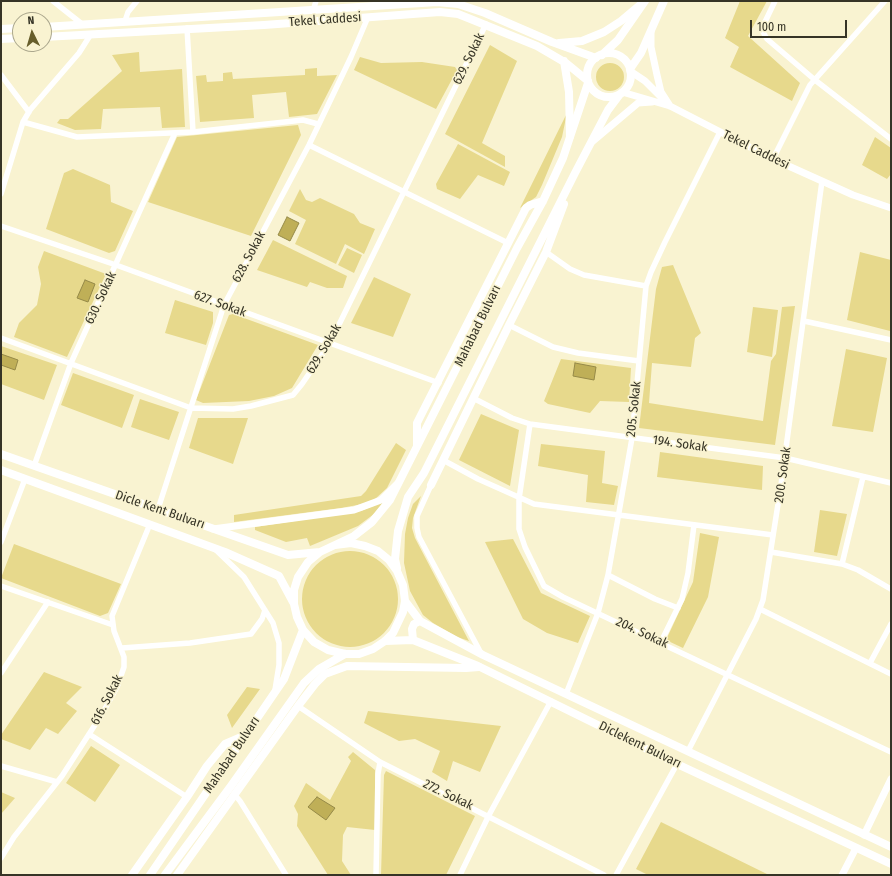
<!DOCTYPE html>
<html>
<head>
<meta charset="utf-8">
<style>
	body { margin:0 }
	#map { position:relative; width:892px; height:876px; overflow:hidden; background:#f9f3d1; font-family:"Fira Sans Condensed",sans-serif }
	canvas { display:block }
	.frame { position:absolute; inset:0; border:2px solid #363426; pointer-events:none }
	.north { position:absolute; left:12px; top:12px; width:40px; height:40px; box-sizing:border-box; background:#f9f3d1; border:1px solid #aba78d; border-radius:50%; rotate:355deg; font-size:11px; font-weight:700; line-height:16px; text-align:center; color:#363426 }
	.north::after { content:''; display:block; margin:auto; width:14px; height:18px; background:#675e2b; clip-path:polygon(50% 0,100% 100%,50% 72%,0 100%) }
	.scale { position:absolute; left:750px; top:20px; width:97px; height:18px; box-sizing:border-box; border:2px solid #363426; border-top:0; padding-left:5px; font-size:12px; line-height:14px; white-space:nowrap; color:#363426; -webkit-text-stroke:3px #f9f3d1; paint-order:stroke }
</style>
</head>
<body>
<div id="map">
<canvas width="892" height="876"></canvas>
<div class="frame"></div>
<div class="north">N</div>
<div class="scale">100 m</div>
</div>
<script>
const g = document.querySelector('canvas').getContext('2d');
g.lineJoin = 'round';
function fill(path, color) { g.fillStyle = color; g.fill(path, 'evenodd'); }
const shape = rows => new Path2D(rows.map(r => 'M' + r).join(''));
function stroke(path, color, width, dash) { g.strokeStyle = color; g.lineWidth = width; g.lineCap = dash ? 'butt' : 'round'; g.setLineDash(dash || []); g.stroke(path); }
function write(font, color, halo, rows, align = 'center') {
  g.font = font + ' "Fira Sans Condensed",sans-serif'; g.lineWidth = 3; g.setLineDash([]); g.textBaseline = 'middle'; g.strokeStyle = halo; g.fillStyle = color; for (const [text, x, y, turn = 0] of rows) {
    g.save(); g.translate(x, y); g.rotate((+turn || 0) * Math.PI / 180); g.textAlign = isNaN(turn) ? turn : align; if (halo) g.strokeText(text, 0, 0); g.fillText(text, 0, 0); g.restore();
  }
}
fill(shape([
	[740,1,767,1,748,36,800,83,792,101,730,67,739,47,725,38],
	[490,45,517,61,482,143,505,156,505,167,445,134],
	[139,52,140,72,182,69,185,127,162,128,160,107,103,109,101,129,75,130,57,123,60,119,68,119,122,71,112,55],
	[360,57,381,63,422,62,455,67,457,70,436,109,354,70],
	'596 77a14 14 0 1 1 28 0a14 14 0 1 1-28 0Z',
	[317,68,317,76,337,75,317,114,289,117,286,92,252,95,254,118,200,122,196,76,206,75,207,82,223,81,223,73,232,72,233,79,305,75,305,69],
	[567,113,562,137,542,185,536,197,520,208],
	[298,125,301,135,251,236,148,202,177,137],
	[875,137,891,148,891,174,887,179,862,165],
	[458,144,510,172,504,186,478,175,460,199,437,189,436,184],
	[73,169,110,185,111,202,133,211,115,251,109,253,46,229,64,173],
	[300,189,306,200,312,202,320,198,354,214,360,223,375,229,364,254,345,244,336,264,295,244,306,220,289,211],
	[273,240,347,276,343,288,327,288,310,282,307,287,257,270],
	[347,248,362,255,354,273,338,265],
	[44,251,106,274,67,357,14,337,19,323,37,305,41,284,38,267],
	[860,252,891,260,890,331,847,320],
	[673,265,701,333,695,338,691,367,652,363,649,403,763,421,771,361,776,354,782,307,795,306,775,445,639,428,656,289,662,267],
	[374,277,411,294,393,337,351,323],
	[175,300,213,312,213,323,206,345,165,333],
	[753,307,778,310,772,357,747,352],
	[233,314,318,345,292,388,274,396,249,401,203,403,196,400,229,315],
	[1,346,57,365,44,400,1,384],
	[846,349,887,358,873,432,832,426],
	[561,359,631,368,629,402,600,401,590,413,548,404,544,401],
	[73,373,134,395,122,428,61,405],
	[140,399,179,412,169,440,131,427],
	[481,414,519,430,510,486,459,460],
	[198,418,248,418,233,464,189,448],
	[396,443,406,450,387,488,374,500,363,504,341,508,234,522,234,515,361,496,366,491],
	[541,444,605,451,602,483,618,486,614,505,586,502,588,475,538,466],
	[660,452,763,466,762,490,657,477],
	[421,496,413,518,412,528,415,538,469,641,457,637,433,623,423,615,410,591,404,563,405,534,408,518,413,504],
	[385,501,374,514,358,526,310,546,307,538,286,542,255,530,255,527,361,511],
	[820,510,847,514,837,556,814,552],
	[700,533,719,537,708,597,683,648,666,640,693,582],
	[513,539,541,593,590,616,578,643,547,633,523,619,485,542],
	[14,544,121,584,108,613,100,616,1,578],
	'302 599a48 48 0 1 1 96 0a48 48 0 1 1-96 0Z',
	[44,672,82,687,66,703,77,711,58,734,46,728,30,750,1,739,1,735],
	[247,687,260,689,232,728,227,715],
	[368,711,501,726,480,772,453,761,447,781,432,772,440,751,415,739,399,741,364,723],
	[91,746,120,765,95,802,66,783],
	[353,752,375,770,375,830,347,827,343,835,342,861,351,875,328,875,297,826,298,814,294,806,306,783,330,800,351,761,348,757],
	[386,771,475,816,446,875,381,875,384,775],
	[1,792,15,798,1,814],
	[661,822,769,875,648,875,636,869]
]), '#e7d98c');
const water = shape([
	[287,217,299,223,290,241,278,235,287,217],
	[85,280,95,284,88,302,77,298,85,280],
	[1,354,18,360,15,370,1,365,1,354],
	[575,363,596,367,594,380,573,376,575,363],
	[317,797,335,808,326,820,308,807,317,797]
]);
fill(water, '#bfaf57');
stroke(water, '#968a48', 1);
stroke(shape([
	[53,1,82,24],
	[775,1,764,24,763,32,767,39,815,80,891,139],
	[313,11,316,1],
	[125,21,128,12,137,1],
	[187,28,193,132],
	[1,75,29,112],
	[23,122,77,137,193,132,303,120,318,124],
	[309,145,508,243],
	[773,159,810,85,885,1],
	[1,194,23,122,30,110,79,53,91,34],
	[1,226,116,265,439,383],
	[546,252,570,269,584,275,646,286],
	[804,321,891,340],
	[509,325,553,347,578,353,639,361],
	[1,338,191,408,233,409,251,406,293,395,302,384,330,343,486,24],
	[473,398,512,418,530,424,785,458,891,483],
	[530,424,519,499,519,529,525,547,544,586,563,597,891,752],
	[443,460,478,479,534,504,773,535],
	[34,466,71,363,175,133],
	[431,485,417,516,417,528,419,537,482,655],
	[158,509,224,305,309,145,351,57,368,17],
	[1,542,25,479],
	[216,550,244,577,273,623,279,643,279,665,275,690],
	[771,552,842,564,858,570,891,589],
	[842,564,863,477],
	[608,575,655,599,678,608],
	[1,586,113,625],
	[760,609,891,674],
	[661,642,682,599,688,573,694,525],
	[122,648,190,643,251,634,262,619,265,610],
	[870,663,891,624],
	[1,673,48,602],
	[566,694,598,613,608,575,632,438,646,286,651,272,665,242,720,132],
	[298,706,380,762,604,875],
	[89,734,187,797],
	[688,751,756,619,763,600,781,485,822,181],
	[1,766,57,782],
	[234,794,240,801,286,875],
	[1,858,14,837,62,776,102,714,117,687,124,667,124,657,114,631,112,616,150,524],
	[376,875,378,774,380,762],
	[460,875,489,815,551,701],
	[616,875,677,764]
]), '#fff', 5.5);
stroke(shape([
	[651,31,651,47,657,75,661,92,670,106],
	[630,71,645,81,662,98],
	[622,92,670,106,773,159,853,195,891,208],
	[593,141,638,103,652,102],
	[213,529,354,510,381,500,397,484],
	[864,835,891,779],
	[842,875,856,848]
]), '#fff', 7);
stroke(shape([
	[44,27,437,2,458,4,485,13,552,42,596,58],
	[1,29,20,28],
	[44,37,264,25,440,12,458,14,473,20,537,46,566,63,588,81],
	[1,39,20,38],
	[559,43,582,41,604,32,621,21,640,5],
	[564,61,569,92,570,136],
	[177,875,298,706,315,684,325,674,347,666,466,668,479,667]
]), '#fff', 8);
stroke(shape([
	'587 75a22 22 0 1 1 44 0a22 22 0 1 1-44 0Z',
	[602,55,618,40,645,1],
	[630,69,641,53,664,1],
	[417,445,417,423,420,417,526,208,530,205,543,201],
	[1,454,288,555,320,552],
	[1,470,225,552,279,576,293,602],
	[431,485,509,325,546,252,564,204],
	[335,545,351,543,365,546,378,551,389,560,397,571,403,585,405,601,403,612,393,633,385,641,373,649,359,654,345,654,328,650,314,642,303,630,297,617,294,604,294,590,298,577,308,562,320,552,354,536,372,522,390,500,517,248,543,201,563,158,588,83],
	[397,568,395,559,398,531,408,497,424,473,575,173,608,110,620,94],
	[405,601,420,621,483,655,891,847],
	[413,640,412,629,414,624,420,621],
	[385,641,413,640,478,666,677,764,891,864],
	[132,875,187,797,207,766,225,744,246,735],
	[150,875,284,679,303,630],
	[165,875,231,786,304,683,319,669,345,654]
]), '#fff', 8);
write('13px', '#363426', '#f9f3d1', [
	["Tekel Caddesi",325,20,-4],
	["629. Sokak",469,59,-64],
	["Tekel Caddesi",756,150,26],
	["628. Sokak",249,257,-62],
	["630. Sokak",101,298,-65],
	["627. Sokak",220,304,20],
	["Mahabad Bulvarı",478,326,-64],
	["629. Sokak",324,349,-59],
	["205. Sokak",634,409,-84],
	["194. Sokak",680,444,8],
	["200. Sokak",783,475,-82],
	["Dicle Kent Bulvarı",160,510,19],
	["204. Sokak",642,633,25],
	["616. Sokak",107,700,-63],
	["Diclekent Bulvarı",640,745,26],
	["Mahabad Bulvarı",232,755,-56],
	["272. Sokak",448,795,26]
]);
</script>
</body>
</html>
